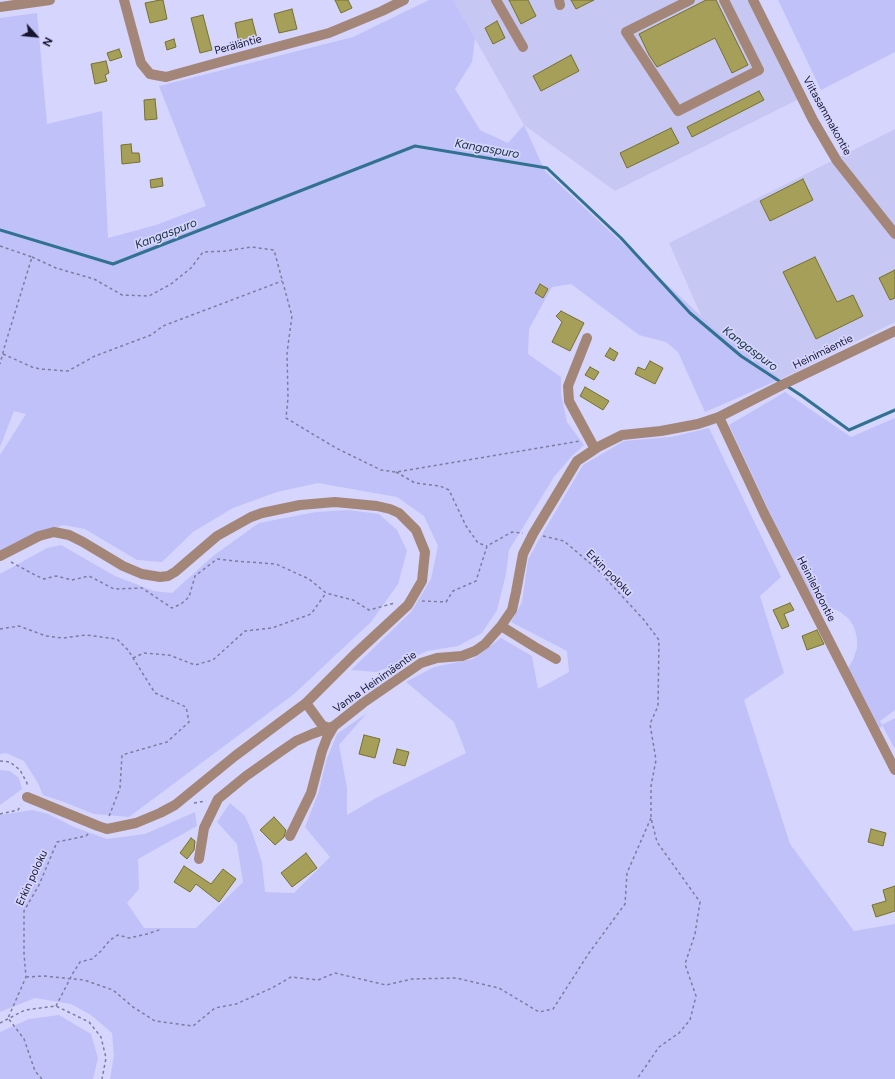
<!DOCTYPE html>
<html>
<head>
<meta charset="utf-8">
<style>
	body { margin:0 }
	#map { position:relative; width:895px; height:1079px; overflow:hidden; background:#d5d5fe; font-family:Figtree,sans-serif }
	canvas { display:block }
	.north { position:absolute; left:16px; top:16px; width:40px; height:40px; -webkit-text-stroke:3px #d5d5fe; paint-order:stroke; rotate:117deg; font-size:11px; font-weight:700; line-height:16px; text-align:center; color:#16152d }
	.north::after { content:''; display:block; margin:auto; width:14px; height:18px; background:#16152d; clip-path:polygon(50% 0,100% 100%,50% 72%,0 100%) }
</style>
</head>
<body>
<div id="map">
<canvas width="895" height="1079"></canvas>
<div class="north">N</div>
</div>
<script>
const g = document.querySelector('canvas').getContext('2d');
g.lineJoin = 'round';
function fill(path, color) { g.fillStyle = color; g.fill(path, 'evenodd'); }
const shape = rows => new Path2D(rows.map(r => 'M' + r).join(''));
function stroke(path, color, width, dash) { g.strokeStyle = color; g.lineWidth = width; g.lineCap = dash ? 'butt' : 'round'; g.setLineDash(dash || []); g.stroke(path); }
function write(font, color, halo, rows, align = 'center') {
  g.font = font + ' Figtree,sans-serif'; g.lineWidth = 3.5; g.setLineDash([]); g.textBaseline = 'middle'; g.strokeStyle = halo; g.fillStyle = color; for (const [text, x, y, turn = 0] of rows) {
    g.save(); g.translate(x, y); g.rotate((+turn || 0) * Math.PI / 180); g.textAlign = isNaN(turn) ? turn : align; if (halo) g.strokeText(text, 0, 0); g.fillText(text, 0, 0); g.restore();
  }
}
fill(shape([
	[453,0,759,0,805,96,615,191,524,125],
	[895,129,895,322,781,379,708,331,669,243]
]), '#c7c7f4');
fill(shape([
	[429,0,453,0,475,38,472,62,455,89,480,130,508,143,524,125,545,171,717,331,781,379,705,412,678,352,666,342,639,335,571,284,552,287,529,329,528,354,561,377,561,394,567,422,584,445,571,457,554,477,509,550,506,574,497,610,482,633,458,646,427,651,406,661,376,672,351,670,411,612,431,579,438,546,424,516,397,497,318,483,277,492,233,508,193,532,162,562,137,560,85,529,63,525,34,535,0,553,0,455,26,414,14,411,0,447,0,18,37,13,47,124,102,111,108,238,156,225,206,206,159,86,353,37],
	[778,0,895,0,895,52,821,90],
	[785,392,851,437,895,418,895,710,880,721,882,725,895,718,895,749,882,725,879,730,848,668,853,660,857,648,857,638,854,627,849,619,839,611,815,602,769,511,729,425],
	[709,428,781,577,760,596,784,673,744,700,790,844,854,931,895,924,895,1079,110,1079,114,1055,112,1033,91,1015,71,1004,35,998,0,1012,0,815,32,810,48,814,74,827,107,839,145,834,195,812,197,826,138,859,139,889,127,903,144,928,196,928,243,882,237,844,217,822,230,803,245,816,252,832,262,862,265,892,294,893,330,857,305,827,319,791,326,761,337,734,367,713,339,745,347,788,347,815,376,798,466,753,454,722,406,682,434,667,473,659,501,638,532,656,538,689,569,672,567,651,511,622,522,602,528,560,537,543,583,465,624,441,671,437],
	[349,510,379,514,397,530,407,551,398,584,371,622,294,694,129,817,94,814,64,802,43,795,38,783,24,761,6,753,0,754,0,574,47,548,61,545,115,576,154,591,172,593,213,556,259,523,316,512],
	[0,770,10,771,19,778,22,789,0,805],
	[59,1015,91,1034,98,1058,93,1079,0,1079,0,1032,29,1019]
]), '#c1c1fa');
stroke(shape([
	[0,230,113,264,415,146,547,168,621,238,690,313,741,356,802,396,849,430,895,410]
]), '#317290', 3);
const building = shape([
	[160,0,163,0,167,19,150,23,145,3,160,0],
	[335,0,348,0,352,8,341,13,335,0],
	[509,0,528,0,536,16,521,24,509,0],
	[571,0,594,0,576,9,571,0],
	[706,0,716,0,748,65,732,73,715,38,657,67,649,55,639,34,706,0],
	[292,9,297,29,279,33,274,14,292,9],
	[203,15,212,50,200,53,191,18,203,15],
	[252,19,257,38,239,43,235,23,252,19],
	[497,21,505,38,493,44,485,28,497,21],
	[174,39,176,47,167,50,165,42,174,39],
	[119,49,122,57,110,61,107,53,119,49],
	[571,55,579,71,541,91,533,76,571,55],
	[106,61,109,73,105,75,107,81,95,84,91,64,106,61],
	[759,91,764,100,692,137,687,127,759,91],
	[155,99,157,119,145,120,144,100,155,99],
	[671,128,679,143,627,168,620,153,671,128],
	[131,144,132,153,139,153,140,162,122,164,121,145,131,144],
	[162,178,163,186,151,188,150,180,162,178],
	[803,179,813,200,770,221,760,201,803,179],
	[815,257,837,302,853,295,863,316,816,339,783,272,815,257],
	[895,270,895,298,890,300,879,278,895,270],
	[540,284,548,289,543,298,535,293,540,284],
	[561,311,584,323,570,351,552,342,562,322,556,316,561,311],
	[610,348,618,353,614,361,605,356,610,348],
	[650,361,663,368,655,384,635,374,638,367,645,370,650,361],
	[590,367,599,372,594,380,585,375,590,367],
	[585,387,609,401,603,410,580,396,585,387],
	[790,603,794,610,784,614,789,626,782,629,773,610,790,603],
	[817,630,824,644,807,650,802,636,817,630],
	[364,735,380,739,375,758,359,754,364,735],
	[397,749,409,752,405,766,393,763,397,749],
	[274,817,286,830,284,837,275,845,260,830,274,817],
	[871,829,886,833,883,846,868,842,871,829],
	[191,838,195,841,194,850,187,859,180,853,191,838],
	[306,853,317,868,292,887,281,873,306,853],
	[184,866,211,884,223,869,236,879,219,902,196,884,190,892,174,882,184,866],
	[895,886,895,911,876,917,872,905,886,901,883,890,895,886]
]);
fill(building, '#a59f59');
stroke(building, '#77712a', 1);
stroke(shape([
	[0,246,32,257,5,345,0,364],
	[32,257,56,268,94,279,122,295,149,296,171,284,191,268,203,252,226,251,251,247,274,250,292,316,287,353,288,398,286,418,336,448,381,470,396,472,580,441],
	[3,354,32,367,40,369,68,371,95,356,151,335,163,326,282,281],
	[396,472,415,483,440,486,449,490,466,526,478,543,487,546],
	[543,536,564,541,598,570,644,620,659,640,658,706,650,724,656,760,651,786,651,818,657,842,700,902,695,934,685,964,696,996,690,1020,679,1033,659,1047,637,1079],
	[11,562,35,575,44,579,56,576,72,580,89,576,114,589,142,588,172,608,181,604,189,597,195,576,217,559,235,561,276,564,309,579,326,593,353,600,369,610,395,603],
	[422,601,446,602,453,591,476,581,487,546,512,532,523,533],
	[0,629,19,626,46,636,63,638,86,635,117,639,128,650,155,693,186,707,189,722,167,742,122,755,120,788,108,819],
	[133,658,144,653,169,655,195,665,213,660,245,631,272,628,311,614,326,593],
	[0,761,10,762,20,770,27,783,27,787],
	[194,803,206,801],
	[0,814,18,810,21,805],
	[26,977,44,976,84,980,113,990,133,1007,155,1021,193,1026,215,1008,236,1004,272,988,291,977,318,980,335,973,386,985,412,979,456,978,499,988,539,1012,553,1009,589,953,625,904,627,873,651,818],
	[56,1006,73,973,80,962,92,959,101,951,110,940,118,935,129,938,147,934,162,929],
	[0,1023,25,1010,56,1006,89,1022,101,1037,106,1058,102,1079],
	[42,1079,35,1071,24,1039,8,1018,26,977,24,954,24,911,39,885,57,842,86,836,89,833]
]), '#7c7c9d', 1.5, [3, 3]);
stroke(shape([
	[124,0,141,63,150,74,166,77,224,61,329,33,382,11,404,0],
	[496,0,523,47],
	[559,0,560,5],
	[690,0,626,32,678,111,759,70,724,0],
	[753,0,813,120,837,161,895,234],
	[0,7,50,0],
	[587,338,568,386,569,401,595,449],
	[719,417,764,513,895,770],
	[0,556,39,536,54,532,69,535,83,542,123,566,142,574,160,577,168,576,175,572,217,536,251,517,262,513,300,505,335,502,377,506,390,509,399,513,416,530,425,552,422,581,408,605,354,655,306,703,235,756,175,805,160,813,136,823,107,829,98,826,27,797],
	[501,626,535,647,556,659],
	[306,703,322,725,329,728],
	[290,836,311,793,322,751,327,738,334,726],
	[199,859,204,828,218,799,246,776,280,752,296,741,312,734,334,726,363,703,421,663,437,658,462,656,475,651,485,644,501,626,512,610,516,592,523,554,533,534,577,461,598,447,622,435,661,431,698,424,719,417,784,384,895,331]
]), '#a48679', 10);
write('11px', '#16152d', '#d5d5fe', [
	["Peräläntie",238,45,-15],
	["Viitasammakontie",827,116,61],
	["Heinimäentie",823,352,-26],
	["Erkin poloku",609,573,45],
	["Heinilehdontie",816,589,63],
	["Vanha Heinimäentie",375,682,-35],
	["Erkin poloku",32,878,-65]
]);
write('italic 12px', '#17333e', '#d5d5fe', [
	["Kangaspuro",487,149,10],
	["Kangaspuro",166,234,-21],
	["Kangaspuro",750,349,37]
]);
</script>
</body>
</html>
